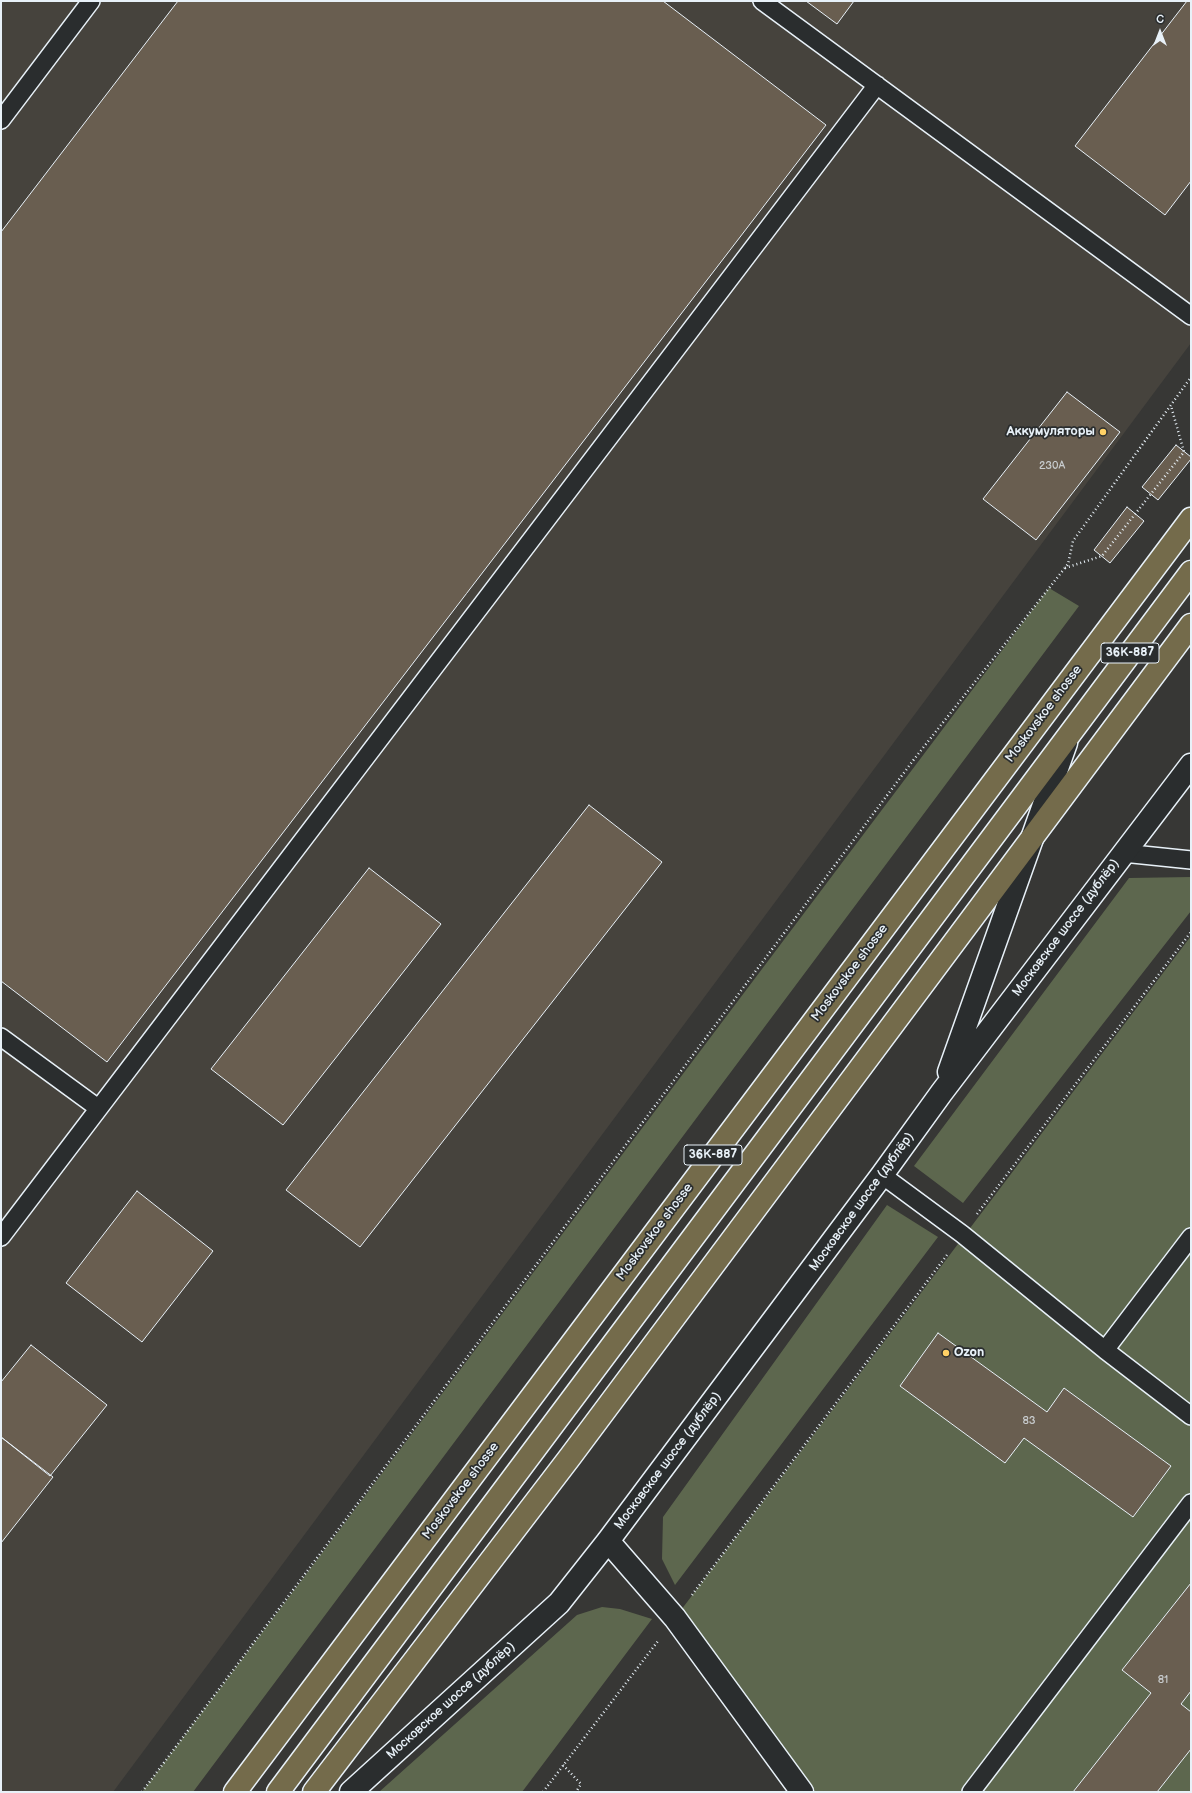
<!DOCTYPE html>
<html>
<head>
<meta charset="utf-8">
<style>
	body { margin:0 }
	#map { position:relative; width:1192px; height:1793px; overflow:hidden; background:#373735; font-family:"Balsamiq Sans",sans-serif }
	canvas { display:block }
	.frame { position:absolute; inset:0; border:2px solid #e8f1f8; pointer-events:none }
	.north { position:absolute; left:1140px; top:12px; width:40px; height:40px; -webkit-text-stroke:3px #2a2d2e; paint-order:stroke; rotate:0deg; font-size:11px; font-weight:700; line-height:16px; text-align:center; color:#e8f1f8 }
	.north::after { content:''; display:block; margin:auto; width:14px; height:18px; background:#e8f1f8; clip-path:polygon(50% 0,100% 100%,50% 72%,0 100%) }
</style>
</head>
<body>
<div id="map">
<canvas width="1192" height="1793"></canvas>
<div class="frame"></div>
<div class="north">С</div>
</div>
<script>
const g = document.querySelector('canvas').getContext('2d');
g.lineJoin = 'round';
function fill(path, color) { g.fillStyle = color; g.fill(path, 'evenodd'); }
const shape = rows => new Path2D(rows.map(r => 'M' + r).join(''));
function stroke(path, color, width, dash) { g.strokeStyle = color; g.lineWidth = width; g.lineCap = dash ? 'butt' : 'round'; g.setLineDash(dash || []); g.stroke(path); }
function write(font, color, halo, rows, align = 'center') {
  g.font = font + ' "Balsamiq Sans",sans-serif'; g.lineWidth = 3.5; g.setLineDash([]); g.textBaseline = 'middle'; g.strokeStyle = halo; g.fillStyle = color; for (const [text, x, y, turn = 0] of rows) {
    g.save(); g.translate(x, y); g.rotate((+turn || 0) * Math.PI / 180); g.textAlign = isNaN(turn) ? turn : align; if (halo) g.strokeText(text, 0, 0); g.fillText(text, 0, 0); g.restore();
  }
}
fill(shape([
	[1,1,1191,1,1191,343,113,1792,1,1792]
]), '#46433d');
fill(shape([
	[1049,588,1079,606,193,1792,142,1792],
	[1191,877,1191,911,963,1203,914,1166,1129,878],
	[1191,936,1191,1792,798,1792,675,1618],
	[887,1205,938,1237,675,1585,662,1559,663,1517],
	[602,1607,620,1609,652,1619,522,1792,379,1792,577,1615]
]), '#5d674e');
const building = shape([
	[178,1,663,1,826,125,107,1062,1,981,1,232,178,1],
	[806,1,854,1,837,24,806,1],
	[1187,1,1191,1,1191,181,1165,215,1075,146,1187,1],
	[1067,392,1120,432,1036,540,983,499,1067,392],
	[1176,445,1191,457,1191,459,1158,500,1142,487,1176,445],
	[1127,507,1144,521,1110,563,1094,550,1127,507],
	[589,805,662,862,360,1247,286,1190,589,805],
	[369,868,441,924,283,1125,211,1069,369,868],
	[137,1191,213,1251,142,1342,66,1283,137,1191],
	[938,1333,1047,1412,1064,1388,1171,1466,1133,1517,1024,1438,1005,1463,900,1386,938,1333],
	[31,1345,107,1405,50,1476,1,1437,1,1382,31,1345],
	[1,1437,53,1477,1,1543,1,1437],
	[1191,1583,1191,1691,1181,1704,1191,1712,1191,1749,1157,1792,1073,1792,1151,1693,1122,1670,1191,1583]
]);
fill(building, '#695e50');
stroke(building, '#e8f1f8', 1);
const service = shape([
	[762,1,1191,316],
	[1,120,91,1],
	[1123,853,1191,860],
	[1,1037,98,1108],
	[882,1175,962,1234,1105,1350,1191,1416],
	[1,1237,877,85],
	[1105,1350,1191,1237],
	[971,1792,1191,1503]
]);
const minor = shape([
	[949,1072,1066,743],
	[608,1541,675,1618,802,1792],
	[351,1792,559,1603,608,1541,882,1175,942,1092,1191,765]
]);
const primary = shape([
	[235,1792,1191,519],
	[278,1792,1191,572],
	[314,1792,570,1457,1191,625]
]);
stroke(service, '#e8f1f8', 20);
stroke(minor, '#e8f1f8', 25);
stroke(primary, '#e8f1f8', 25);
stroke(shape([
	[1065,568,1102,556,1184,452,1171,406],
	[977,1214,1191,932],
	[692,1595,947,1255],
	[563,1765,581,1784,576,1792],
	[142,1792,915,758,1068,564,1073,541,1191,377],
	[543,1792,658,1641]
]), '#e8f1f8', 2.5, [1, 3]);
stroke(service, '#2a2d2e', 17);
stroke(minor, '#2a2d2e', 22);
stroke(primary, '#746b4b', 22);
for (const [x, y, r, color] of [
	[1103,432,4,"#ffd166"],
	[946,1353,4,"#ffd166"]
]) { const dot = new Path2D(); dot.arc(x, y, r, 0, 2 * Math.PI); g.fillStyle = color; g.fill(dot); stroke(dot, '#2a2d2e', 1.5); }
write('11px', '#c8ccce', null, [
	["230A",1052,466],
	["83",1029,1421],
	["81",1163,1680]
]);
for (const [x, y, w] of [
	[1130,653,58],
	[713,1155,58]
]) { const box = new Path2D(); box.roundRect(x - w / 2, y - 10, w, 20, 3); g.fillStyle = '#2a2d2e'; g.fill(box); stroke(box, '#e8f1f8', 1); }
write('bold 12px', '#e8f1f8', null, [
	["36К-887",1130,653],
	["36К-887",713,1155]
]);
write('bold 13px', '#e8f1f8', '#2a2d2e', [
	["Аккумуляторы",1095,432],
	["Ozon",954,1353,"left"]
], 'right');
write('13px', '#e8f1f8', '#2a2d2e', [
	["Moskovskoe shosse",1044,714,-53],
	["Московское шоссе (дублёр)",1066,928,-53],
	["Moskovskoe shosse",850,973,-53],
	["Московское шоссе (дублёр)",862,1202,-54],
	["Moskovskoe shosse",655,1232,-53],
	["Московское шоссе (дублёр)",668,1461,-53],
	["Moskovskoe shosse",461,1491,-53],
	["Московское шоссе (дублёр)",451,1701,-42]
]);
</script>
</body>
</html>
